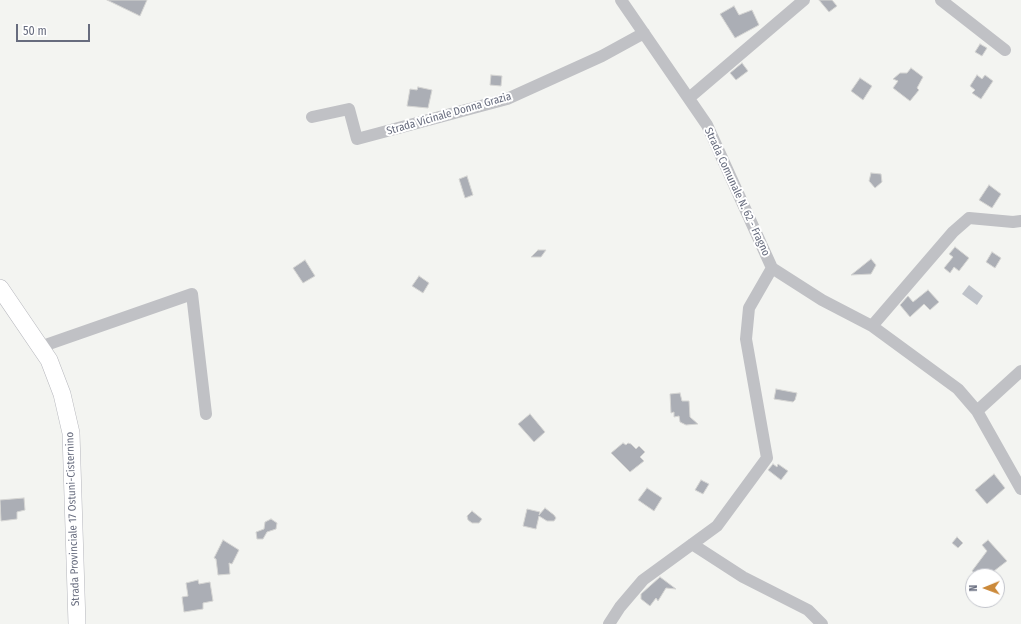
<!DOCTYPE html>
<html>
<head>
<meta charset="utf-8">
<style>
	body { margin:0 }
	#map { position:relative; width:1021px; height:624px; overflow:hidden; background:#f3f4f1; font-family:"Fira Sans Condensed",sans-serif }
	canvas { display:block }
	.north { position:absolute; left:965px; top:568px; width:40px; height:40px; box-sizing:border-box; background:#fff; border:1px solid #c2c4cb; border-radius:50%; rotate:269deg; font-size:11px; font-weight:700; line-height:16px; text-align:center; color:#676c7e }
	.north::after { content:''; display:block; margin:auto; width:14px; height:18px; background:#cb8939; clip-path:polygon(50% 0,100% 100%,50% 72%,0 100%) }
	.scale { position:absolute; left:16px; top:24px; width:74px; height:18px; box-sizing:border-box; border:2px solid #676c7e; border-top:0; padding-left:5px; font-size:12px; line-height:14px; white-space:nowrap; color:#676c7e; -webkit-text-stroke:3px #fff; paint-order:stroke }
</style>
</head>
<body>
<div id="map">
<canvas width="1021" height="624"></canvas>
<div class="north">N</div>
<div class="scale">50 m</div>
</div>
<script>
const g = document.querySelector('canvas').getContext('2d');
g.lineJoin = 'round';
function fill(path, color) { g.fillStyle = color; g.fill(path, 'evenodd'); }
const shape = rows => new Path2D(rows.map(r => 'M' + r).join(''));
function stroke(path, color, width, dash) { g.strokeStyle = color; g.lineWidth = width; g.lineCap = dash ? 'butt' : 'round'; g.setLineDash(dash || []); g.stroke(path); }
function write(font, color, halo, rows, align = 'center') {
  g.font = font + ' "Fira Sans Condensed",sans-serif'; g.lineWidth = 4; g.setLineDash([]); g.textBaseline = 'middle'; g.strokeStyle = halo; g.fillStyle = color; for (const [text, x, y, turn = 0] of rows) {
    g.save(); g.translate(x, y); g.rotate((+turn || 0) * Math.PI / 180); g.textAlign = isNaN(turn) ? turn : align; if (halo) g.strokeText(text, 0, 0); g.fillText(text, 0, 0); g.restore();
  }
}
fill(shape([
	[969,285,983,296,977,305,962,294]
]), '#bec2c9');
const building = shape([
	[107,0,147,0,140,16,107,0],
	[819,0,832,0,837,6,829,12,819,0],
	[734,6,739,15,752,10,759,25,735,38,720,14,734,6],
	[980,44,987,48,982,56,975,52,980,44],
	[742,63,748,71,736,80,730,73,742,63],
	[911,68,923,77,917,88,919,90,910,101,893,88,898,81,893,79,900,73,907,73,911,68],
	[491,75,502,76,501,86,490,85,491,75],
	[977,75,982,79,985,75,993,81,981,99,972,93,975,90,970,86,977,75],
	[860,78,872,86,863,100,851,91,860,78],
	[418,87,432,90,428,108,407,106,410,89,417,90,418,87],
	[871,173,881,174,882,182,875,188,869,181,871,173],
	[467,176,473,195,465,198,459,179,467,176],
	[989,185,1001,194,992,208,979,200,989,185],
	[955,247,969,258,959,271,954,267,950,273,944,268,953,257,949,254,955,247],
	[538,250,546,250,541,257,531,257,538,250],
	[992,252,1001,258,995,268,986,262,992,252],
	[871,259,876,265,871,274,851,275,871,259],
	[305,260,315,276,303,283,293,268,305,260],
	[419,276,429,283,423,293,412,286,419,276],
	[928,290,939,302,930,310,924,304,910,317,900,305,908,296,913,302,928,290],
	[776,389,797,393,795,400,793,402,774,399,776,389],
	[680,393,682,401,689,401,690,417,698,424,686,425,680,422,679,416,674,417,674,412,671,413,670,394,680,393],
	[530,414,545,432,534,442,518,424,530,414],
	[623,443,626,445,628,443,631,444,636,449,639,446,645,452,640,457,644,461,630,472,611,453,623,443],
	[773,464,777,467,778,464,788,471,781,480,768,470,773,464],
	[994,474,1005,488,987,504,975,490,994,474],
	[701,480,709,484,703,494,695,490,701,480],
	[647,488,662,498,654,511,638,500,647,488],
	[24,498,25,510,17,512,17,519,1,521,0,500,24,498],
	[545,508,554,515,556,518,554,521,547,521,539,516,536,529,523,526,527,509,540,512,539,515,545,508],
	[472,511,482,519,479,523,472,523,468,520,467,516,472,511],
	[271,519,277,523,276,529,267,532,263,539,257,539,256,532,264,529,265,522,271,519],
	[957,537,963,543,958,548,952,543,957,537],
	[223,540,239,550,232,564,229,563,230,574,218,575,216,559,214,558,223,540],
	[988,540,1007,561,994,571,998,576,979,576,972,571,987,551,982,545,988,540],
	[660,577,676,589,666,588,658,601,656,598,650,606,641,599,641,594,660,577],
	[198,580,199,584,210,582,213,601,203,603,203,609,184,612,182,597,188,596,186,583,198,580]
]);
fill(building, '#abaeb5');
stroke(building, '#d5d5d3', 1);
const secondary = shape([
	[0,288,49,360,62,394,71,433,77,624]
]);
stroke(secondary, '#b5b6bc', 18);
stroke(shape([
	[941,0,1005,50],
	[689,98,804,0],
	[312,117,349,109,357,139,507,99,602,56,644,33],
	[772,268,822,300,872,326,958,389,977,411,1021,489],
	[872,326,953,232,969,218,1013,222,1021,221],
	[40,347,192,294,206,414],
	[977,411,1021,371],
	[692,544,743,577,808,610,822,624],
	[609,624,620,607,643,580,717,526,767,458,746,339,749,308,772,268,707,125,621,0]
]), '#c0c1c5', 12);
stroke(secondary, '#fff', 17);
write('11px', '#676c7e', '#fff', [
	["Strada Vicinale Donna Grazia",449,114,-16],
	["Strada Comunale N. 62 - Fragno",737,192,65],
	["Strada Provinciale 17 Ostuni-Cisternino",73,519,-92]
]);
</script>
</body>
</html>
